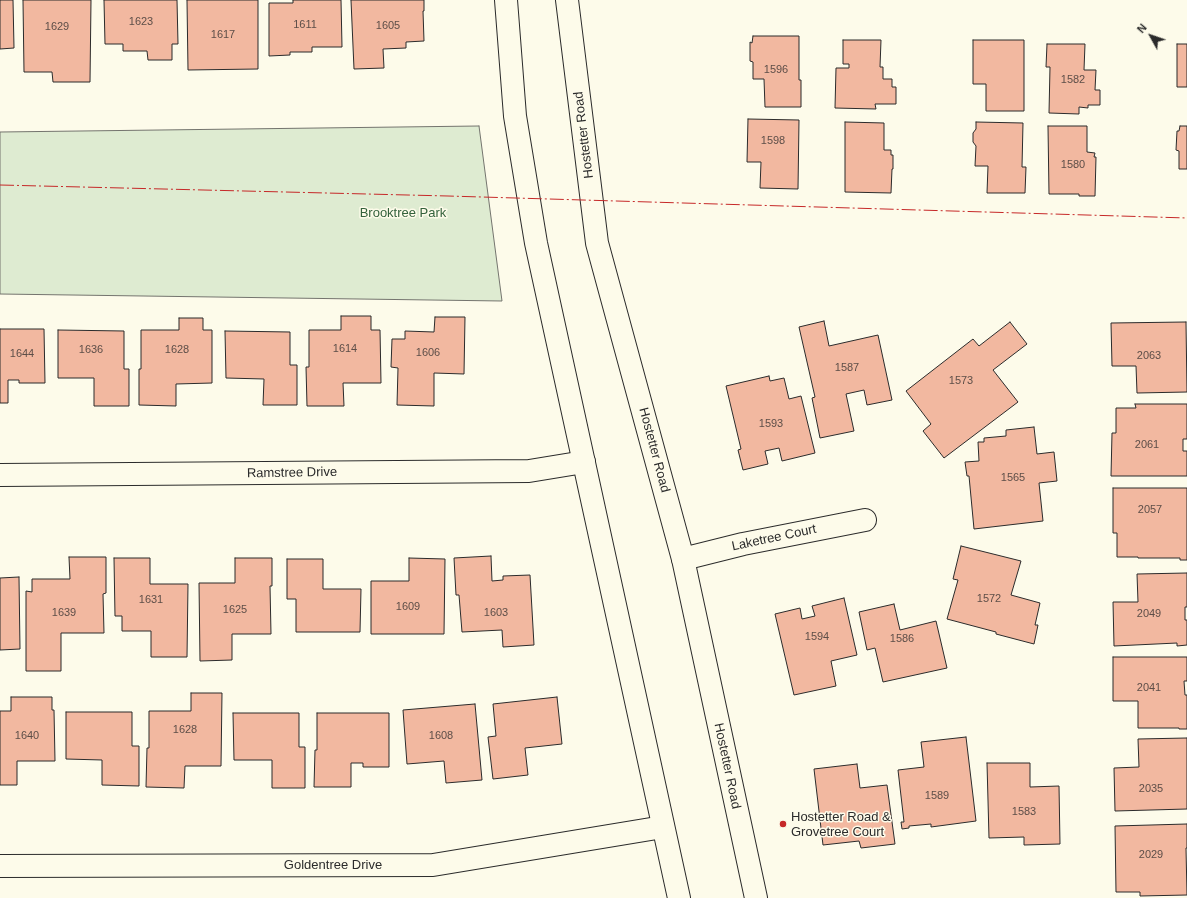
<!DOCTYPE html>
<html>
<head>
<meta charset="utf-8">
<style>
	body { margin:0 }
	#map { position:relative; width:1187px; height:898px; overflow:hidden; background:#fdfbea; font-family:Helvetica,sans-serif }
	canvas { display:block }
	.north { position:absolute; left:1131px; top:16px; width:40px; height:40px; -webkit-text-stroke:3px #fdfbea; paint-order:stroke; rotate:310deg; font-size:11px; font-weight:700; line-height:16px; text-align:center; color:#2b2b2b }
	.north::after { content:''; display:block; margin:auto; width:14px; height:18px; background:#2b2b2b; clip-path:polygon(50% 0,100% 100%,50% 72%,0 100%) }
</style>
</head>
<body>
<div id="map">
<canvas width="1187" height="898"></canvas>
<div class="north">N</div>
</div>
<script>
const g = document.querySelector('canvas').getContext('2d');
g.lineJoin = 'round';
function fill(path, color) { g.fillStyle = color; g.fill(path, 'evenodd'); }
const shape = rows => new Path2D(rows.map(r => 'M' + r).join(''));
function stroke(path, color, width, dash) { g.strokeStyle = color; g.lineWidth = width; g.lineCap = dash ? 'butt' : 'round'; g.setLineDash(dash || []); g.stroke(path); }
function write(font, color, halo, rows, align = 'center') {
  g.font = font + ' Helvetica,sans-serif'; g.lineWidth = 3; g.setLineDash([]); g.textBaseline = 'middle'; g.strokeStyle = halo; g.fillStyle = color; for (const [text, x, y, turn = 0] of rows) {
    g.save(); g.translate(x, y); g.rotate((+turn || 0) * Math.PI / 180); g.textAlign = isNaN(turn) ? turn : align; if (halo) g.strokeText(text, 0, 0); g.fillText(text, 0, 0); g.restore();
  }
}
const green = shape([
	[479,126,502,301,0,294,0,132,479,126]
]);
fill(green, '#deebd1');
stroke(green, '#74746e', 1);
const building = shape([
	[0,0,13,0,14,48,0,49,0,0],
	[23,0,91,0,90,82,53,82,52,72,24,72,23,0],
	[104,0,177,0,178,44,172,44,172,60,148,60,147,51,123,51,123,44,105,44,104,0],
	[187,0,258,0,258,69,188,70,187,0],
	[293,0,341,0,342,47,312,47,312,52,290,52,290,55,269,56,269,3,293,3,293,0],
	[351,0,424,0,424,11,423,11,424,41,406,42,406,48,383,49,384,68,354,69,351,0],
	[753,36,799,36,799,80,801,80,801,107,765,107,764,79,753,79,753,62,750,61,750,42,752,43,753,36],
	[843,40,881,40,880,67,883,67,883,79,892,79,892,87,896,87,896,104,875,104,876,109,835,108,836,68,849,68,849,64,843,64,843,40],
	[973,40,1024,40,1024,111,986,111,986,84,973,84,973,40],
	[1047,44,1085,44,1084,70,1096,70,1095,90,1100,90,1100,105,1088,105,1088,108,1079,107,1079,114,1049,113,1050,67,1046,67,1047,44],
	[1177,44,1187,44,1187,87,1177,87,1177,44],
	[748,119,799,120,798,189,760,188,761,162,747,162,748,119],
	[845,122,884,123,884,150,891,150,891,155,893,155,893,169,892,169,891,193,845,192,845,122],
	[976,122,1023,123,1022,167,1026,167,1025,193,987,193,988,166,975,166,976,146,973,142,973,133,976,129,976,122],
	[1048,126,1087,126,1087,152,1095,153,1094,157,1096,157,1095,196,1079,196,1079,194,1049,194,1048,126],
	[1180,126,1187,126,1187,169,1179,169,1179,151,1176,150,1177,131,1179,131,1180,126],
	[341,316,371,316,371,330,380,330,381,383,343,383,344,406,307,406,306,367,309,367,309,330,341,330,341,316],
	[435,317,465,317,464,374,434,373,434,406,397,405,398,368,391,367,392,339,405,339,405,331,434,332,435,317],
	[179,318,203,318,203,330,212,330,212,383,176,384,176,406,139,405,139,369,141,369,141,330,179,330,179,318],
	[824,321,829,346,878,335,892,400,867,405,864,390,846,394,854,431,820,438,812,398,815,397,799,327,824,321],
	[1010,322,1027,344,993,370,1018,402,944,458,923,431,931,424,906,391,973,339,979,346,1010,322],
	[1186,322,1187,392,1137,393,1136,366,1112,366,1111,323,1186,322],
	[0,329,44,329,45,383,19,383,19,380,8,380,8,403,0,403,0,329],
	[58,330,124,331,124,369,129,369,129,406,94,406,94,378,58,378,58,330],
	[225,331,290,332,290,365,297,365,297,405,263,405,264,379,226,378,225,331],
	[769,376,770,381,784,378,789,399,801,396,815,453,782,461,779,448,765,451,768,464,743,470,738,450,741,449,726,386,769,376],
	[1135,404,1187,404,1187,439,1183,439,1183,451,1187,451,1187,476,1111,476,1112,433,1116,433,1116,408,1136,408,1135,404],
	[1034,427,1037,454,1054,452,1057,481,1039,483,1043,521,974,529,969,476,967,476,965,462,979,461,978,442,984,442,984,438,1006,436,1006,430,1034,427],
	[1113,488,1187,488,1187,560,1180,560,1180,558,1138,558,1138,557,1117,557,1117,533,1113,533,1113,488],
	[961,546,1021,561,1011,595,1040,603,1035,625,1038,625,1034,644,996,634,996,632,947,619,958,580,953,579,961,546],
	[491,556,492,581,503,580,503,576,530,575,534,645,503,647,502,630,462,632,459,595,456,595,454,558,491,556],
	[69,557,106,557,106,593,103,594,104,633,61,633,61,671,26,671,26,591,32,592,32,579,70,579,69,557],
	[114,558,150,558,150,584,188,584,187,657,151,657,151,631,122,631,122,616,115,616,114,558],
	[235,558,272,558,272,586,270,586,271,634,232,634,232,660,200,661,199,583,235,583,235,558],
	[409,558,445,559,444,634,371,634,371,581,409,581,409,558],
	[287,559,323,559,323,589,361,589,360,632,296,632,296,599,287,599,287,559],
	[1187,573,1187,607,1185,607,1185,620,1187,620,1187,645,1177,646,1177,643,1114,646,1113,602,1138,602,1137,574,1187,573],
	[19,577,20,649,0,650,0,578,19,577],
	[844,598,857,655,831,661,836,686,794,695,775,614,800,608,802,619,815,616,812,606,844,598],
	[894,604,900,630,936,621,947,668,883,682,875,648,867,650,859,612,894,604],
	[1113,657,1187,657,1187,681,1184,681,1185,695,1187,695,1187,729,1179,729,1179,728,1138,728,1138,701,1113,701,1113,657],
	[191,693,222,693,221,766,185,766,184,788,146,787,147,748,149,748,149,711,191,711,191,693],
	[11,697,52,697,52,710,54,710,55,761,17,761,17,785,0,785,0,711,11,711,11,697],
	[557,697,562,744,525,748,528,775,493,779,488,737,496,736,493,704,557,697],
	[475,704,482,780,446,783,444,761,407,764,403,710,475,704],
	[66,712,132,712,132,746,139,746,139,786,102,785,102,760,66,759,66,712],
	[233,713,299,713,299,747,305,747,305,788,272,788,272,760,234,760,233,713],
	[317,713,389,713,389,767,363,767,363,763,351,763,351,787,314,787,315,750,317,750,317,713],
	[966,737,976,821,931,827,931,824,909,826,909,828,902,829,901,822,904,822,898,770,924,767,921,742,966,737],
	[1187,738,1187,809,1115,811,1114,768,1139,767,1138,739,1187,738],
	[987,763,1030,763,1030,787,1059,786,1060,844,1024,845,1024,837,989,838,987,763],
	[857,764,860,788,887,785,895,844,861,848,859,841,823,845,814,769,857,764],
	[1187,824,1187,848,1186,848,1187,895,1140,896,1140,892,1116,892,1115,826,1187,824]
]);
fill(building, '#f2b8a0');
stroke(building, '#2b2b2b', 1);
const minor = shape([
	[0,475,529,471,584,462],
	[683,559,743,544,865,520],
	[0,866,433,865,663,827]
]);
const primary = shape([
	[506,0,515,116,536,243,679,898],
	[567,0,597,243,683,559,756,898]
]);
stroke(minor, '#2b2b2b', 24);
stroke(primary, '#2b2b2b', 24);
stroke(minor, '#fdfbea', 22);
stroke(primary, '#fdfbea', 22);
stroke(shape([
	[0,185,448,196,1187,218]
]), '#c62828', 1, [14, 3, 2, 3]);
for (const [x, y, r, color] of [
	[783,824,4,"#c62828"]
]) { const dot = new Path2D(); dot.arc(x, y, r, 0, 2 * Math.PI); g.fillStyle = color; g.fill(dot); stroke(dot, '#fdfbea', 1.5); }
write('11px', '#5d4e48', null, [
	["1623",141,22],
	["1611",305,25],
	["1605",388,26],
	["1629",57,27],
	["1617",223,35],
	["1596",776,70],
	["1582",1073,80],
	["1598",773,141],
	["1580",1073,165],
	["1614",345,349],
	["1636",91,350],
	["1628",177,350],
	["1606",428,353],
	["1644",22,354],
	["2063",1149,356],
	["1587",847,368],
	["1573",961,381],
	["1593",771,424],
	["2061",1147,445],
	["1565",1013,478],
	["2057",1150,510],
	["1572",989,599],
	["1631",151,600],
	["1609",408,607],
	["1625",235,610],
	["1639",64,613],
	["1603",496,613],
	["2049",1149,614],
	["1594",817,637],
	["1586",902,639],
	["2041",1149,688],
	["1628",185,730],
	["1640",27,736],
	["1608",441,736],
	["2035",1151,789],
	["1589",937,796],
	["1583",1024,812],
	["2029",1151,855]
]);
write('13px', '#2b2b2b', '#fdfbea', [
	["Hostetter Road",584,135,-97],
	["Hostetter Road",654,450,75],
	["Ramstree Drive",292,473,-1],
	["Laketree Court",774,538,-12],
	["Hostetter Road",727,766,78],
	["Goldentree Drive",333,865]
]);
write('13px', '#34623c', '#fdfbea', [
	["Brooktree Park",403,213]
]);
write('13px', '#2b2b2b', '#fdfbea', [
	["Hostetter Road &",791,817],
	["Grovetree Court",791,832]
], 'left');
</script>
</body>
</html>
